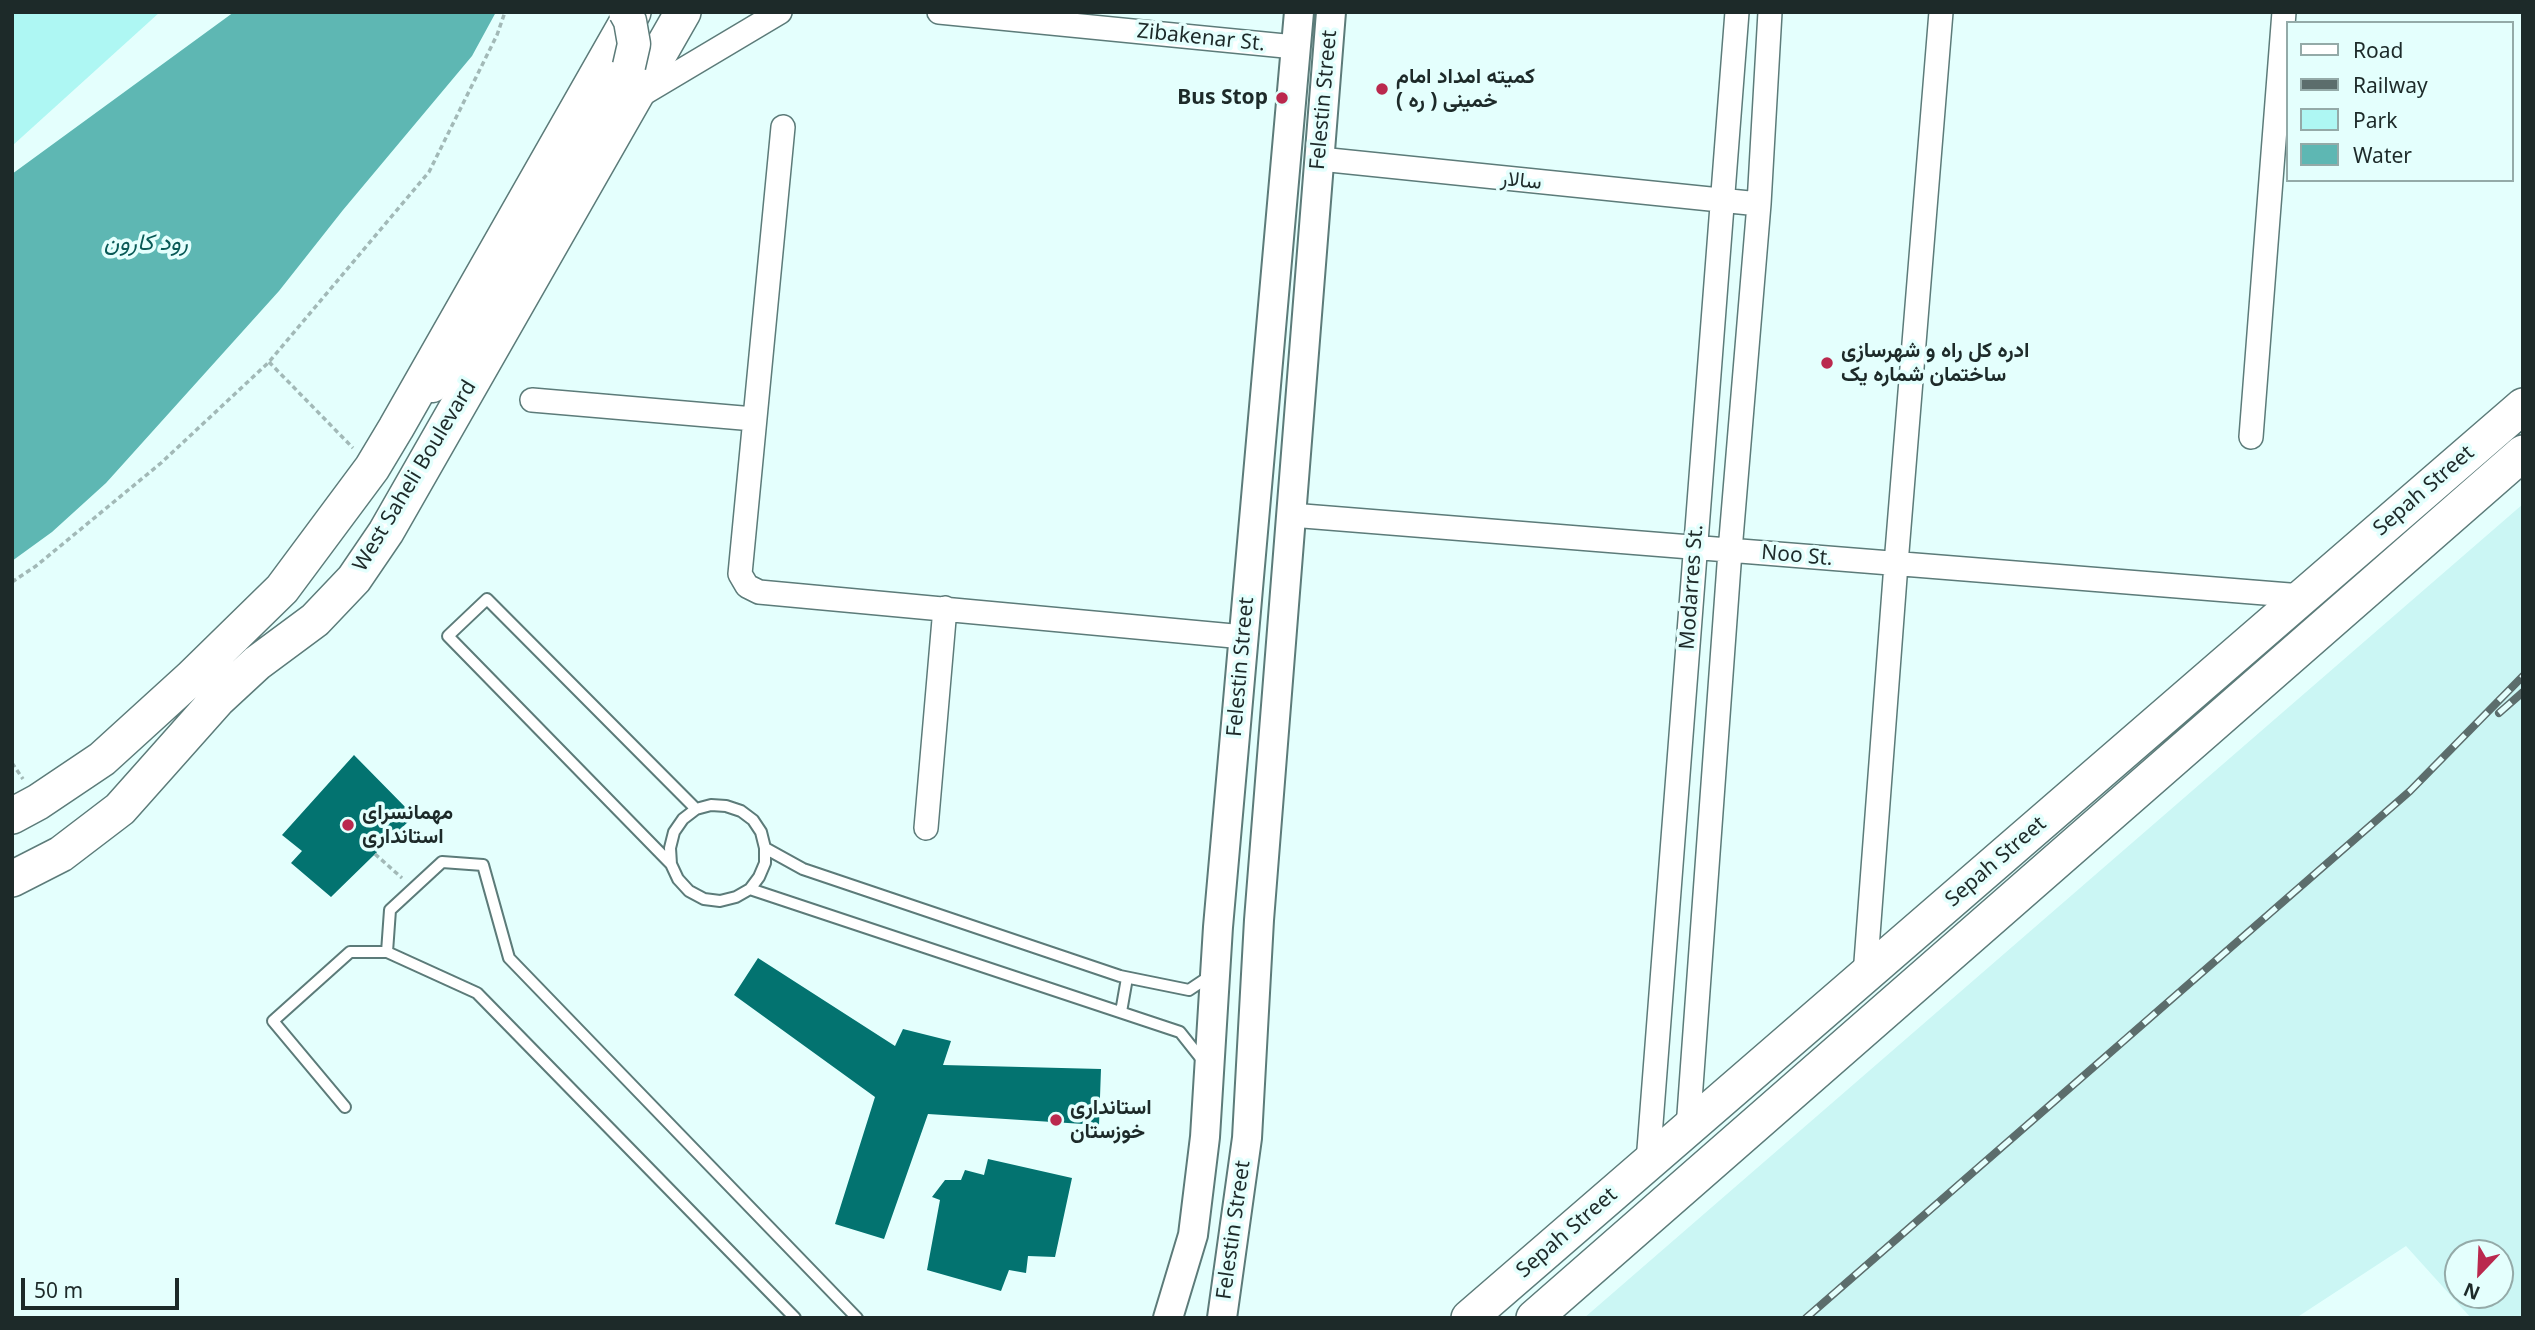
<!DOCTYPE html>
<html>
<head>
<meta charset="utf-8">
<style>
	body { margin:0 }
	#map { position:relative; width:2535px; height:1330px; overflow:hidden; background:#e4fffd; font-family:"Noto Sans",sans-serif }
	canvas { display:block }
	.frame { position:absolute; inset:0; border:14px solid #1d2a29; pointer-events:none }
	.legend { position:absolute; left:2286px; top:21px; width:228px; height:161px; box-sizing:border-box; background:#e4fffd; border:2px solid #94aaa8; margin:0; padding:9px 12px; list-style:none; font-size:21px; color:#1d2a29 }
	.legend li { display:flex; align-items:center; gap:14px; height:35px }
	.legend b { width:35px; border:2px solid #94aaa8 }
	.north { position:absolute; left:2444px; top:1239px; width:70px; height:70px; box-sizing:border-box; background:#e4fffd; border:2px solid #94aaa8; border-radius:50%; rotate:203deg; font-size:19px; font-weight:700; line-height:28px; text-align:center; color:#1d2a29 }
	.north::after { content:''; display:block; margin:auto; width:24px; height:32px; background:#ba294e; clip-path:polygon(50% 0,100% 100%,50% 72%,0 100%) }
	.scale { position:absolute; left:21px; top:1278px; width:158px; height:32px; box-sizing:border-box; border:4px solid #1d2a29; border-top:0; padding-left:9px; font-size:21px; line-height:24px; white-space:nowrap; color:#1d2a29; -webkit-text-stroke:5px #e4fffd; paint-order:stroke }
</style>
</head>
<body>
<div id="map">
<canvas width="2535" height="1330"></canvas>
<div class="frame"></div>
<ul class="legend">
<li><b style="height:9px;background:#fff"></b>Road</li>
<li><b style="height:9px;background:#5c6d6c"></b>Railway</li>
<li><b style="height:19px;background:#aef7f3"></b>Park</li>
<li><b style="height:19px;background:#5eb7b3"></b>Water</li>
</ul>
<div class="north">N</div>
<div class="scale">50 m</div>
</div>
<script>
const g = document.querySelector('canvas').getContext('2d');
g.lineJoin = 'round';
function fill(path, color) { g.fillStyle = color; g.fill(path, 'evenodd'); }
const shape = rows => new Path2D(rows.map(r => 'M' + r).join(''));
function stroke(path, color, width, dash) { g.strokeStyle = color; g.lineWidth = width; g.lineCap = dash ? 'butt' : 'round'; g.setLineDash(dash || []); g.stroke(path); }
function write(font, color, halo, rows, align = 'center') {
  g.font = font + ' "Noto Sans",Vazirmatn,sans-serif'; g.lineWidth = 7; g.setLineDash([]); g.textBaseline = 'middle'; g.strokeStyle = halo; g.fillStyle = color; for (const [text, x, y, turn = 0] of rows) {
    g.save(); g.translate(x, y); g.rotate((+turn || 0) * Math.PI / 180); g.textAlign = isNaN(turn) ? turn : align; if (halo) g.strokeText(text, 0, 0); g.fillText(text, 0, 0); g.restore();
  }
}
fill(shape([
	[2523,504,2523,1318,2471,1318,2406,1246,2296,1318,1584,1318],
	[2458,1253,2500,1253,2500,1295,2458,1295]
]), '#cbf6f4');
fill(shape([
	[12,12,160,12,12,146]
]), '#aef7f3');
fill(shape([
	[234,12,496,12,472,56,343,210,279,291,106,483,52,532,12,561,12,174]
]), '#5eb7b3');
fill(shape([
	[354,755,414,816,331,897,291,863,302,851,282,835],
	[758,958,895,1046,903,1029,951,1041,943,1065,1101,1069,1099,1125,928,1114,884,1239,835,1224,875,1097,734,995],
	[988,1159,1072,1178,1055,1257,1028,1256,1026,1273,1009,1270,1001,1291,927,1270,940,1200,932,1197,945,1180,961,1180,965,1170,984,1175]
]), '#037370');
const service = shape([
	[765,848,803,869,1120,976,1189,990,1213,974],
	[671,864,670,848,674,832,683,819,696,809,711,805,726,806,741,811,753,820,761,832,765,848,765,863,759,877,750,889,736,897,720,901,704,899,689,891,678,879,671,864,448,636,487,599,696,809],
	[750,889,1180,1032,1203,1061],
	[1121,1012,1127,978],
	[345,1107,273,1021,350,952,387,952],
	[795,1318,477,993,387,952,390,910,442,862,483,865,509,958,857,1318]
]);
const minor = shape([
	[939,12,1295,47],
	[639,96,780,12],
	[783,127,740,574,747,586,759,592,1244,637],
	[1320,159,1759,204],
	[532,400,754,419],
	[2251,437,2284,12],
	[1291,515,2302,596],
	[926,828,945,608],
	[1865,975,1896,564,1941,12],
	[1688,1128,1730,551,1759,204,1770,12],
	[1648,1162,1737,12]
]);
const tertiary = shape([
	[1168,1318,1193,1235,1205,1137,1218,927,1299,12],
	[1222,1318,1247,1138,1259,920,1331,12]
]);
const secondary = shape([
	[432,386,487,319,629,66]
]);
const primary = shape([
	[12,816,38,802,102,759,191,678,282,589,372,468,396,428,633,12],
	[12,879,61,854,120,809,217,700,257,663,315,620,354,579,386,532,683,12],
	[1469,1318,2523,406],
	[1534,1318,2523,453]
]);
stroke(service, '#5c7b79', 14);
stroke(minor, '#5c7b79', 26);
stroke(tertiary, '#5c7b79', 32);
stroke(secondary, '#5c7b79', 35);
stroke(primary, '#5c7b79', 38);
stroke(shape([
	[269,362,353,448],
	[12,582,36,566,161,463,269,362,429,172,497,35,505,12],
	[12,763,23,779],
	[375,854,402,878]
]), '#a2b9b7', 3.5, [5, 3.5]);
stroke(service, '#fff', 10);
stroke(minor, '#fff', 23);
stroke(tertiary, '#fff', 28);
stroke(secondary, '#fff', 32);
stroke(primary, '#fff', 35);
const rail = shape([
	[2499,713,2523,692],
	[1806,1318,2410,791,2523,676]
]);
stroke(rail, '#5c6d6c', 8);
stroke(rail, '#e4fffd', 5, [16]);
const secondaryBridge = shape([
	[625,12,630,21,634,44,629,66]
]);
stroke(secondaryBridge, '#5c7b79', 35, []);
stroke(secondaryBridge, '#fff', 32);
for (const [x, y, r, color] of [
	[1382,89,7,"#ba294e"],
	[1282,98,7,"#ba294e"],
	[1827,363,7,"#ba294e"],
	[348,825,7,"#ba294e"],
	[1056,1120,7,"#ba294e"]
]) { const dot = new Path2D(); dot.arc(x, y, r, 0, 2 * Math.PI); g.fillStyle = color; g.fill(dot); stroke(dot, '#e4fffd', 2.5); }
write('21px', '#1d2a29', '#e4fffd', [
	["Zibakenar St.",1201,38,6],
	["Felestin Street",1324,100,-85],
	["سالار",1521,181,6],
	["West Saheli Boulevard",415,476,-59],
	["Sepah Street",2424,491,-41],
	["Noo St.",1797,556,5],
	["Modarres St.",1692,587,-86],
	["Felestin Street",1241,667,-85],
	["Sepah Street",1996,862,-41],
	["Felestin Street",1234,1230,-82],
	["Sepah Street",1567,1233,-41]
]);
write('bold 21px', '#1d2a29', '#e4fffd', [
	["کمیته امداد امام",1396,77],
	["خمینی ( ره )",1396,101],
	["Bus Stop",1268,98,"right"],
	["ادره کل راه و شهرسازی",1841,351],
	["ساختمان شماره یک",1841,375],
	["مهمانسرای",362,813],
	["استانداری",362,837],
	["استانداری",1070,1108],
	["خوزستان",1070,1132]
], 'left');
write('italic 23px', '#085956', '#e4fffd', [
	["رود کارون",146,243]
]);
</script>
</body>
</html>
